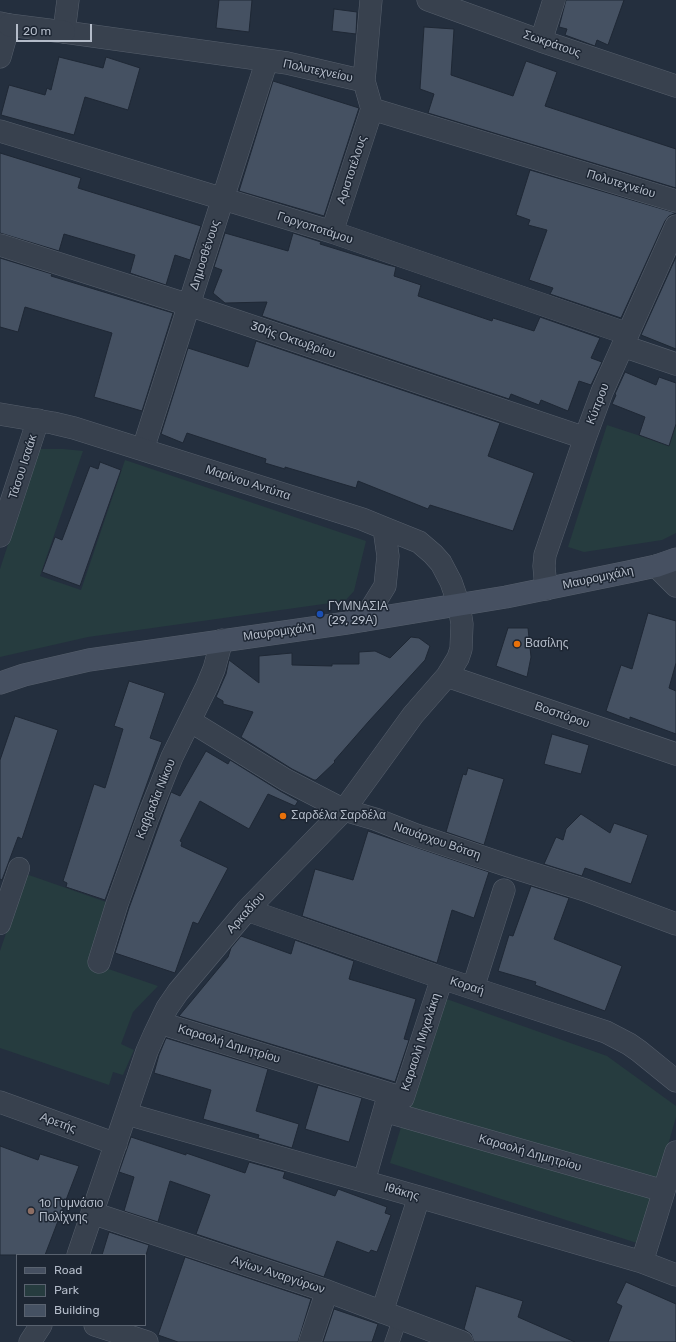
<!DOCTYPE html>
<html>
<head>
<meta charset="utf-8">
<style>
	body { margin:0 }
	#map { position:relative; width:676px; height:1342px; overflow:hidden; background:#242f3e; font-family:Rubik,sans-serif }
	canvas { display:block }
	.legend { position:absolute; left:16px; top:1254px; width:130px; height:72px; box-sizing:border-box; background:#1d2633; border:1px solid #59626f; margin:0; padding:5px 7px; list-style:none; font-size:12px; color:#b4bcc9 }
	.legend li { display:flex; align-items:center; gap:8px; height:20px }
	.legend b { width:20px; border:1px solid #59626f }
	.scale { position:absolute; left:16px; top:24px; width:76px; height:18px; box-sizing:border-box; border:2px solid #b4bcc9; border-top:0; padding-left:5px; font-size:12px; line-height:14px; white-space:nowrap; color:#b4bcc9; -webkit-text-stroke:3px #1d2633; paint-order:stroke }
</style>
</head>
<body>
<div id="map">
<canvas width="676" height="1342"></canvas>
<ul class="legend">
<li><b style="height:5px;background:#465061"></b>Road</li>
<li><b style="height:11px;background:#263c3f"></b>Park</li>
<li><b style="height:11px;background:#455162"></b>Building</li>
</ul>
<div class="scale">20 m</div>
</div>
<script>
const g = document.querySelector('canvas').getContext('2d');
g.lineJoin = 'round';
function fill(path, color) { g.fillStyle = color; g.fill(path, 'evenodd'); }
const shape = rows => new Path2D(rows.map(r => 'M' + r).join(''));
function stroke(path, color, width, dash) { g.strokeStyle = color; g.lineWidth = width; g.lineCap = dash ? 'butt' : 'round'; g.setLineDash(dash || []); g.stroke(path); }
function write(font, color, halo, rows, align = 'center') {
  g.font = font + ' Rubik,sans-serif'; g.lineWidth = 3; g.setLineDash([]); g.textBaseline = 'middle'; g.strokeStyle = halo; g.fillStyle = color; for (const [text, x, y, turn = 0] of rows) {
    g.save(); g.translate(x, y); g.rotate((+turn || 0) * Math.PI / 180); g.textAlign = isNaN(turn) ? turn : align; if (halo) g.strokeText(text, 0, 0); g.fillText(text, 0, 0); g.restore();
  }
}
fill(shape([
	[676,424,676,533,662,540,584,552,568,547,607,425,668,445],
	[39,449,63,449,83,451,40,576,81,590,125,460,366,541,354,591,345,601,88,637,0,657,0,569],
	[26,874,109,903,91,963,158,986,133,1012,121,1044,134,1050,123,1075,113,1072,109,1085,0,1048,0,951],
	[441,997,607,1056,676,1106,676,1117,640,1244,390,1163]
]), '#263c3f');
const building = shape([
	[219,0,252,0,249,32,216,28,219,0],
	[566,0,624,0,608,45,597,40,595,46,565,35,567,29,559,27,566,0],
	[334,9,357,12,356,34,332,31,334,9],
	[424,27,454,29,451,75,513,96,526,61,557,72,545,106,676,149,676,188,428,113,434,94,420,89,424,27],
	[59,57,103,68,106,57,140,68,128,110,85,97,74,135,1,115,9,85,45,95,47,88,51,90,59,57],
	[273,81,359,108,324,216,239,191,273,81],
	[0,153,81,178,78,188,201,226,190,260,175,255,166,285,130,273,135,255,64,234,59,251,0,233,0,153],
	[530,170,676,213,669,216,665,221,621,318,550,294,553,288,529,280,547,230,528,225,530,220,516,215,530,170],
	[225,233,288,251,293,233,321,242,320,244,388,265,396,267,394,276,421,285,418,296,492,321,493,318,534,331,540,317,600,338,591,358,602,362,591,385,579,381,568,411,541,400,539,405,511,394,509,399,262,316,267,302,225,303,213,293,222,270,214,267,225,233],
	[676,257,676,349,641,335,676,257],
	[0,258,52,274,51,276,173,313,142,411,94,397,112,333,25,307,18,332,0,327,0,258],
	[256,341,500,423,488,456,534,473,513,531,430,505,428,509,358,481,356,488,285,467,285,469,265,463,266,459,187,433,183,443,161,434,188,348,248,367,256,341],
	[625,372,656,385,659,377,676,383,676,424,669,446,639,435,645,417,612,404,616,395,615,394,625,372],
	[100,462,121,470,80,586,42,572,55,537,62,540,90,466,98,469,100,462],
	[648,613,676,621,676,663,669,688,676,691,676,734,630,717,630,720,606,711,621,665,632,669,648,613],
	[508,628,528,628,531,657,527,677,496,666,508,628],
	[411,637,419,638,430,646,425,660,369,721,334,761,335,762,316,780,314,780,292,769,241,737,253,712,223,704,223,701,216,697,226,674,229,660,259,683,259,656,292,653,292,665,332,666,332,664,359,664,359,652,375,651,390,658,411,637],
	[129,681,165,693,150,738,162,742,105,900,66,887,67,883,63,881,94,784,105,788,123,729,114,726,129,681],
	[15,716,58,730,22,839,18,837,2,880,0,879,0,760,15,716],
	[552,734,589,745,581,774,544,764,552,734],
	[206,751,228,764,230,760,280,791,298,801,295,806,268,794,249,829,200,801,180,841,182,842,181,846,228,868,198,924,193,922,175,973,115,953,129,908,171,792,180,796,206,751],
	[468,768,504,779,484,845,446,832,463,774,466,775,468,768],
	[581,814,610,833,614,823,648,835,631,884,585,868,582,876,544,864,556,837,563,840,566,829,581,814],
	[368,831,489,872,474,918,452,910,437,963,302,916,315,869,353,880,368,831],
	[531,886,569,898,554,939,622,966,605,1011,535,985,536,982,498,971,509,935,513,936,531,886],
	[241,936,291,954,295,940,354,961,349,979,416,999,404,1039,409,1040,395,1082,179,1016,228,957,231,948,241,936],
	[166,1038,268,1069,256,1111,299,1124,292,1148,258,1138,259,1135,203,1119,211,1090,154,1073,159,1055,166,1038],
	[318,1085,362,1098,349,1142,305,1129,318,1085],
	[131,1137,186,1155,186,1153,245,1173,249,1162,285,1172,283,1178,335,1196,338,1189,387,1207,385,1213,391,1215,377,1252,371,1250,369,1253,337,1241,324,1277,196,1234,210,1195,170,1181,158,1222,124,1211,134,1177,119,1172,131,1137],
	[0,1146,38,1160,40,1154,79,1166,45,1255,0,1255,0,1146],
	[109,1232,149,1245,146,1255,102,1255,109,1232],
	[185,1257,311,1299,298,1342,178,1342,158,1335,185,1257],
	[626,1282,676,1304,676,1342,608,1342,622,1306,616,1303,626,1282],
	[476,1286,523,1301,518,1317,575,1342,474,1342,471,1334,464,1329,476,1286],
	[334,1309,378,1324,372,1342,323,1342,334,1309]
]);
fill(building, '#455162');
stroke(building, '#1f2835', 1);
const service = shape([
	[392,1342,400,1319]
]);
const pedestrian = shape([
	[0,924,19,868]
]);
const minor = shape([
	[68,0,64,32,287,63,364,81],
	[371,0,364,81,372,109,676,201],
	[428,0,541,41,676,86],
	[0,23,9,25,0,57],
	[541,41,554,0],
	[0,131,332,232,628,334],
	[332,232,372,109],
	[0,245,189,305,585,438],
	[623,346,676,364],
	[143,449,267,60],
	[0,536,38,420],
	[656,566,676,586],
	[546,589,544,566,545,555,585,438,602,392,676,226],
	[447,676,676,754],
	[190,721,286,780,344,810,375,819,416,835,512,867,585,890,676,924],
	[247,910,442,978,606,1032,629,1044,639,1051,676,1081],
	[99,962,117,904,148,817,172,757,207,686,214,669,222,640],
	[473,988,504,890],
	[160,1023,403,1098,442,978],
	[0,1102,116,1144],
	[384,1111,664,1191],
	[127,1114,419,1197,642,1262,676,1275],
	[364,1181,388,1097],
	[92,1213,327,1291,462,1342],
	[78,1255,147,1051,154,1035,167,1008,178,992,247,910,344,810,413,715,447,676,458,658,461,649,462,624,459,605],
	[642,1262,676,1152],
	[382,1312,419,1197],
	[95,1325,147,1342],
	[30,1342,41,1325],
	[310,1342,327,1291]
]);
const tertiary = shape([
	[9,25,64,32],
	[0,414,53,423,74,428,362,519,384,528,419,542,433,554,441,563,451,582,459,605],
	[364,620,385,586,388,556,384,528]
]);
const secondary = shape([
	[0,683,24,675,89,660,347,623,506,597,628,572,656,566,676,559]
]);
stroke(service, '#565f6c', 15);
stroke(pedestrian, '#565f6c', 22);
stroke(minor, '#565f6c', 23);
stroke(tertiary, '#565f6c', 23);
stroke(secondary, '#565f6c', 23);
stroke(service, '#38414e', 14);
stroke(pedestrian, '#38414e', 21);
stroke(minor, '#38414e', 22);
stroke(tertiary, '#38414e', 22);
stroke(secondary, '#465061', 22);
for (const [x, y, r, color] of [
	[320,614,4,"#1a4fb4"],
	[517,644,4,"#e8710a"],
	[283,816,4,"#e8710a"],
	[31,1211,4,"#8d6e63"]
]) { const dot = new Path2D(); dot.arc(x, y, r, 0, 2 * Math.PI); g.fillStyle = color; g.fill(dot); stroke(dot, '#1d2633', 1.5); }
write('12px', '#b4bcc9', '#1d2633', [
	["Σωκράτους",552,44,19],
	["Πολυτεχνείου",318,71,12],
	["Αριστοτέλους",352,170,-72],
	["Πολυτεχνείου",621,184,17],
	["Γοργοποτάμου",315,228,18],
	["Δημοσθένους",205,255,-72],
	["30ής Οκτωβρίου",293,340,19],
	["Κύπρου",598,404,-69],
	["Τάσου Ισαάκ",23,467,-72],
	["Μαρίνου Αντύπα",248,483,18],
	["Μαυρομιχάλη",598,578,-12],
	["Μαυρομιχάλη",279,632,-8],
	["Βοσπόρου",562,715,19],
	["Καββαδία Νίκου",156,799,-68],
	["Ναυάρχου Βότση",437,841,19],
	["Αρκαδίου",246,913,-48],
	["Κοραή",467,986,18],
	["Καραολή Μιχαλάκη",421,1042,-72],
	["Καραολή Δημητρίου",229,1044,17],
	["Αρετής",58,1123,20],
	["Καραολή Δημητρίου",530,1153,16],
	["Ιθάκης",402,1192,16],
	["Αγίων Αναργύρων",278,1275,18]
]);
write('12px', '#b4bcc9', '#1d2633', [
	["ΓΥΜΝΑΣΙΑ",328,607],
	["(29, 29Α)",328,621],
	["Βασίλης",525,644],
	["Σαρδέλα Σαρδέλα",291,816],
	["1ο Γυμνάσιο",39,1204],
	["Πολίχνης",39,1218]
], 'left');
</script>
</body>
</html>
